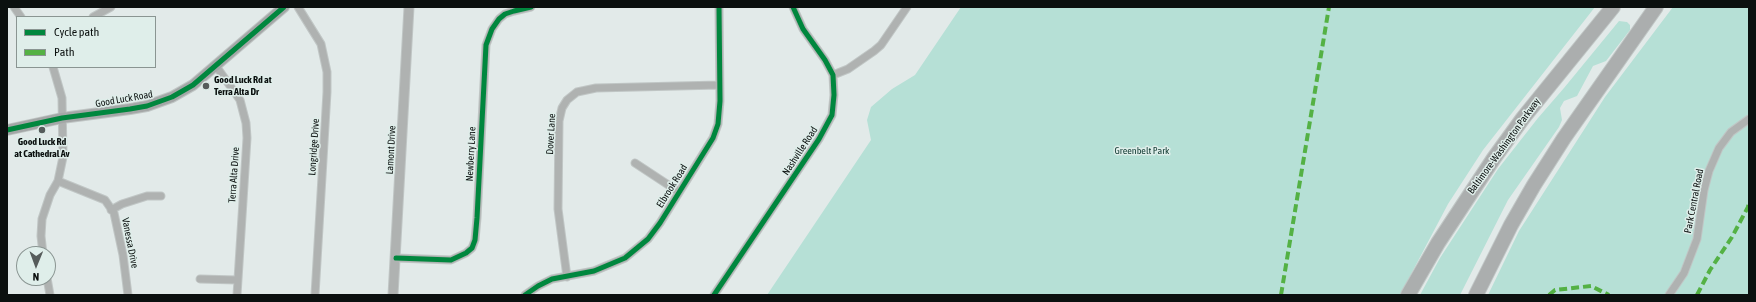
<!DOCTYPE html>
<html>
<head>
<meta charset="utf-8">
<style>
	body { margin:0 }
	#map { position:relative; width:1756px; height:302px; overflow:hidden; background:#e2eae9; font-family:"Asap Condensed",sans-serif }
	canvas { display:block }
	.frame { position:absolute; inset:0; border:8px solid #0b100f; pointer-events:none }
	.legend { position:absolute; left:16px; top:16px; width:140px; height:52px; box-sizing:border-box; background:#dfeeea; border:1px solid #8a9592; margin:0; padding:5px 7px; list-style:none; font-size:12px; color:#0b100f }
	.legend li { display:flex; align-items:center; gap:8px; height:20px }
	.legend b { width:20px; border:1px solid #8a9592 }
	.north { position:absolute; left:16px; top:246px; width:40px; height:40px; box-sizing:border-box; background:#dfeeea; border:1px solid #8a9592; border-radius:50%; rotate:181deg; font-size:11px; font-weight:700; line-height:16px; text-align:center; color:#0b100f }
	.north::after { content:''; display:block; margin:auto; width:14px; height:18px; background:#565c5b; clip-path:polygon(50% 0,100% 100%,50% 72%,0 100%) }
</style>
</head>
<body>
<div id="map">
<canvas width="1756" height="302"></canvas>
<div class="frame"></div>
<ul class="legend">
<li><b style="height:5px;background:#00873e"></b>Cycle path</li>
<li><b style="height:5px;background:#54b144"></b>Path</li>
</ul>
<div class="north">N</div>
</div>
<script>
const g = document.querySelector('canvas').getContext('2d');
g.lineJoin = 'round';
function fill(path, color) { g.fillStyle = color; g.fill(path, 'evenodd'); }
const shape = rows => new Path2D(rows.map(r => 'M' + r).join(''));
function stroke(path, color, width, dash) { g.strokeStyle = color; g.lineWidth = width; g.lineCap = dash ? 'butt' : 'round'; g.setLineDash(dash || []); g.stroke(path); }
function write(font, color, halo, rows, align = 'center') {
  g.font = font + ' "Asap Condensed",sans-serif'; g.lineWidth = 3; g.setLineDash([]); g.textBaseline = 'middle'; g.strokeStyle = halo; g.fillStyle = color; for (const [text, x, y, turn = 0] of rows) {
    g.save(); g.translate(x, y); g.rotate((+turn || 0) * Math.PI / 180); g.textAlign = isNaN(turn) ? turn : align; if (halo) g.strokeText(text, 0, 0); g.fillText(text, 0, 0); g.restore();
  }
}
fill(shape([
	[961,7,1595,7,1483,150,1448,204,1400,295,767,295,871,140,867,120,871,107,892,89,915,75],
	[1673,7,1749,7,1749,295,1488,295,1519,231,1605,97],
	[1619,21,1627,22,1630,25,1630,30,1606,61,1593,66,1577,96,1564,101,1560,108,1562,120,1559,127,1508,200,1460,295,1420,295,1440,258,1498,169,1538,118,1564,88]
]), '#b6e0d6');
const minor = shape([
	[14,7,21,17],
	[298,7,321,44,327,72,327,92,315,295],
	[93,17,111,7],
	[216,66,240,100,246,123,247,138,237,295],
	[833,75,848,69,874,51,881,45,907,7],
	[635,163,679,192],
	[58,181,105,200,114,213,123,255,128,295],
	[111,210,122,204,147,196,161,196],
	[43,254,41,236,42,219,50,195,58,181,63,157,62,98,53,67],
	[396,258,451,260,466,253,472,248,475,240,477,218,486,45,492,29,499,19,505,14,514,11,531,7],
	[567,277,558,209,559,121,562,108,567,100,577,92,596,88,719,85],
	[47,278,50,295],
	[200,279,237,280],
	[525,295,538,286,552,279,594,271,625,258,648,239,660,223,713,138,718,124,720,101,719,7],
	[714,295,819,139,832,115,834,95,833,75,825,60,803,29,793,7],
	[1669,295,1684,273,1697,239,1704,190,1709,171,1719,148,1731,132,1749,119]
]);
const tertiary = shape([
	[393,295,409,7]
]);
const secondary = shape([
	[7,130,62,118,130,109,147,106,172,97,193,85,284,7]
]);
const motorway = shape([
	[1408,295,1438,243,1494,158,1523,118,1613,7],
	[1476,295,1511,225,1534,185,1564,138,1656,7]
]);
stroke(minor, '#c0c6c5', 9);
stroke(tertiary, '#c0c6c5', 11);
stroke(secondary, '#c0c6c5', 12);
stroke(motorway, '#c0c6c5', 16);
stroke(minor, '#afb2b1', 7);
stroke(tertiary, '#afb2b1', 9);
stroke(secondary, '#a4a7a7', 10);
stroke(motorway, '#abaeae', 14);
stroke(shape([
	[1281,295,1329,7],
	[1549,295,1555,290,1591,286,1609,295],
	[1697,295,1710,270,1732,237,1748,207,1749,201]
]), '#54b144', 4, [8, 4]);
stroke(shape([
	[7,130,62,118,130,109,147,106,172,97,193,85,284,7],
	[396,258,451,260,466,253,472,248,475,240,477,218,486,45,492,29,499,19,505,14,514,11,531,7],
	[525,295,538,286,552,279,594,271,625,258,648,239,660,223,713,138,718,124,720,101,719,7],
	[714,295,819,139,832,115,834,95,833,75,825,60,803,29,793,7]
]), '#00873e', 5);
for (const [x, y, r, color] of [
	[206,86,4,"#565c5b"],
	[42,130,4,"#565c5b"]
]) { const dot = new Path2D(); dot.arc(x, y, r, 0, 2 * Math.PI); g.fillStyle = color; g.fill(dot); stroke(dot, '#dfeeea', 1.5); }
write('bold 10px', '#0b100f', '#dfeeea', [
	["Good Luck Rd at",214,80],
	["Terra Alta Dr",214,92],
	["Good Luck Rd",42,142,"center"],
	["at Cathedral Av",42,154,"center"]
], 'left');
write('10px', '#0b100f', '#dfeeea', [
	["Good Luck Road",124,99,-10],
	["Dover Lane",551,134,-87],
	["Baltimore-Washington Parkway",1504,146,-54],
	["Longridge Drive",314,147,-86],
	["Lamont Drive",391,150,-87],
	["Nashville Road",800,151,-57],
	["Newberry Lane",471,154,-87],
	["Terra Alta Drive",234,175,-86],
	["Elbrook Road",672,186,-58],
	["Park Central Road",1694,201,-79],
	["Vanessa Drive",130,243,79]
]);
write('10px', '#103a32', '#dfeeea', [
	["Greenbelt Park",1142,151]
]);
</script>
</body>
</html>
